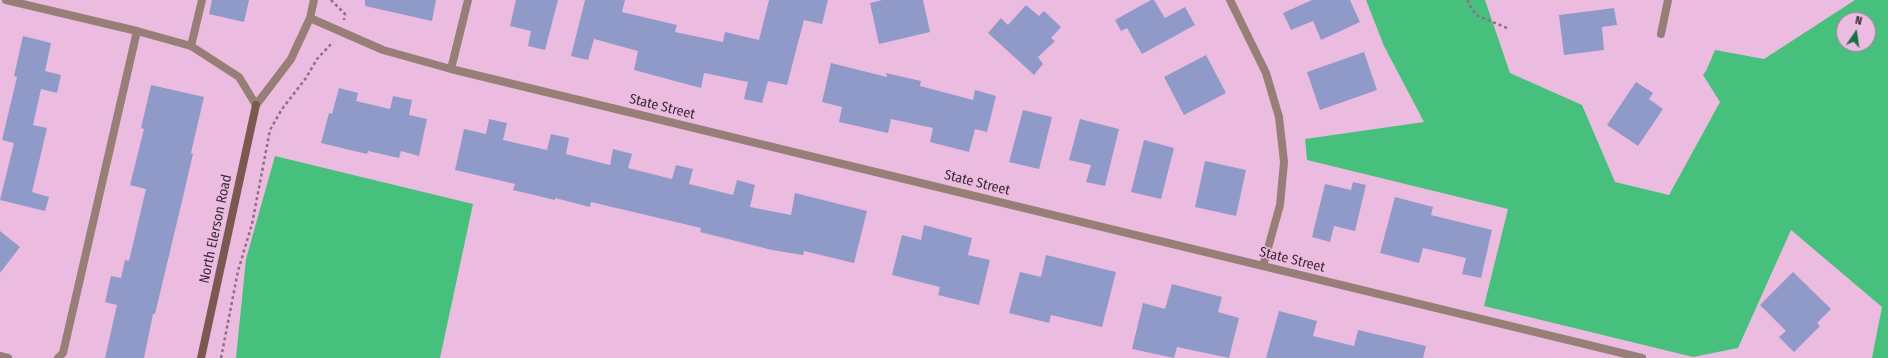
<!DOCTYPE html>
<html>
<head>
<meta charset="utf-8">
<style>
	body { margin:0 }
	#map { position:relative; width:1888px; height:358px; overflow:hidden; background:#ebbcdf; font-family:"Fira Sans Condensed",sans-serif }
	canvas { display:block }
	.north { position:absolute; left:1836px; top:12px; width:40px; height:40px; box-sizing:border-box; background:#ebbcdf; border:1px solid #a5819c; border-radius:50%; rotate:13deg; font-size:11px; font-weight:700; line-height:16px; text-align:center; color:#3c2937 }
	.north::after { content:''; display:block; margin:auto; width:14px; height:18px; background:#186f42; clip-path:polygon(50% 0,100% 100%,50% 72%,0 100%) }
</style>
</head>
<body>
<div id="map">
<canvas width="1888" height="358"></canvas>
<div class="north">N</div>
</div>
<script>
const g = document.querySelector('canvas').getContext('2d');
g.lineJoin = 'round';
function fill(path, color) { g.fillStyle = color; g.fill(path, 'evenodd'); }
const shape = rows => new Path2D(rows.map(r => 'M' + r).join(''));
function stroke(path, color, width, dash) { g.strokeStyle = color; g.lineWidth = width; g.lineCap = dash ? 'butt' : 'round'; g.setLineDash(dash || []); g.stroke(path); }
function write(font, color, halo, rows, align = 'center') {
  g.font = font + ' "Fira Sans Condensed",sans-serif'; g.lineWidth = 3; g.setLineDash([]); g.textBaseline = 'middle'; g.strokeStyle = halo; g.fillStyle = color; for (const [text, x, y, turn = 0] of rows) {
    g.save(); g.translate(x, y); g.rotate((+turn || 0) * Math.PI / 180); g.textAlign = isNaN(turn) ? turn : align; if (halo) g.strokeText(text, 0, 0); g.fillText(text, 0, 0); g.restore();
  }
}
fill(shape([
	[1366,0,1485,0,1510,73,1582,105,1615,182,1669,195,1720,102,1703,75,1706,71,1715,50,1764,59,1855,0,1888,0,1888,358,1872,358,1882,307,1791,230,1738,348,1693,357,1484,306,1508,209,1307,160,1305,139,1424,122,1384,46],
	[1844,20,1868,20,1868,44,1844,44],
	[275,156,473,204,440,358,236,358,246,259]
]), '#48c07d');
fill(shape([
	[212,0,249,0,244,22,209,14],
	[365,0,436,0,432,21,365,6],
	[516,0,558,0,545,50,528,46,531,31,510,26],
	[585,0,625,0,622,12,677,25,675,32,723,42,725,32,759,40,769,0,828,0,822,24,804,20,787,85,768,81,762,103,744,99,748,82,704,73,701,88,634,70,638,51,594,39,588,60,571,56],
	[882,0,923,0,930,32,879,44,870,3],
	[1151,0,1154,0,1165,18,1185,7,1195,25,1142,54,1127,28,1121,31,1115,20],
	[1312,0,1350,0,1360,22,1321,40,1313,21,1291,30,1283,13],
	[1026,5,1039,16,1044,11,1061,27,1051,38,1055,41,1038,57,1043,64,1034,75,988,33,1001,18,1008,25],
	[1614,8,1617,25,1602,27,1604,50,1564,55,1559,15],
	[23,36,51,43,45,71,61,75,57,93,41,89,33,125,47,128,32,192,49,197,45,211,0,200,14,143,2,140,17,77,14,76],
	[1364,52,1377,90,1320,110,1307,72],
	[1206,55,1226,93,1184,115,1164,77],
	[831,63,887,77,886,73,921,81,920,86,973,100,975,90,996,96,987,132,975,129,969,152,930,142,933,128,891,119,888,133,839,122,842,107,822,102],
	[1636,82,1653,93,1649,99,1663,109,1638,146,1607,125],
	[151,85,204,97,191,153,193,154,183,197,155,314,153,314,144,358,105,358,117,305,105,302,111,276,121,278,125,260,129,261,146,189,130,185,144,129,141,128],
	[339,88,358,93,356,101,390,109,393,96,412,100,409,115,427,119,419,156,401,151,399,158,368,151,367,154,321,143,329,113,332,114],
	[1023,110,1052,117,1039,169,1009,162],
	[489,119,507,123,503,140,547,150,551,134,569,138,566,154,610,165,613,149,632,154,628,168,672,179,676,165,693,169,689,184,733,195,737,180,755,185,750,207,791,215,795,193,867,211,854,263,804,251,803,255,772,250,700,232,701,228,591,202,590,207,555,198,555,200,513,190,515,184,455,170,464,129,486,134],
	[1080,119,1119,129,1105,186,1086,182,1091,165,1069,160],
	[1144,140,1174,148,1161,199,1131,192],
	[1205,161,1246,170,1236,216,1195,207],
	[1353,182,1366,185,1355,231,1334,226,1330,242,1312,237,1325,184,1351,190],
	[1395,197,1433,207,1431,215,1492,230,1481,278,1462,274,1466,258,1423,248,1419,263,1380,253],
	[924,225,972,238,968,255,990,260,979,305,938,295,940,287,892,275,902,235,921,240],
	[0,231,20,247,0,273],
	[1046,255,1116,272,1102,327,1051,315,1049,323,1009,313,1020,272,1041,277],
	[1793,272,1831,309,1817,323,1820,326,1794,352,1779,337,1786,331,1760,305],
	[1172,284,1222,297,1218,312,1239,318,1229,358,1177,347,1174,358,1132,349,1143,303,1165,309],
	[1279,311,1317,321,1313,336,1354,346,1358,330,1426,346,1423,358,1266,358]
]), '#909ac9');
stroke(shape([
	[331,0,345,14,344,20],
	[1468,0,1468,3,1476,15,1507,28],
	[221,358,238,271,252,224,270,130,282,109,306,78,317,59,333,42]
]), '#8e6e85', 2.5, [3, 3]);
stroke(shape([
	[191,46,202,0],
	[0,356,8,358],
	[58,358,63,353,137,31]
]), '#977f78', 8);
stroke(shape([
	[6,0,137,31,191,46,239,77,256,105,291,59,310,18,314,0],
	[1230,0,1266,73,1279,117,1284,162,1280,205,1263,266],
	[310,18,383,50,451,69,1642,358],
	[1661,34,1668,0],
	[451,69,468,0]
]), '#977f78', 8);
stroke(shape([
	[201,358,256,105]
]), '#7b5950', 8);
write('14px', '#3c2937', '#ebbcdf', [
	["State Street",662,107,14],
	["State Street",977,183,14],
	["North Elerson Road",216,229,-78],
	["State Street",1292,260,14]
]);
</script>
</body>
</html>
